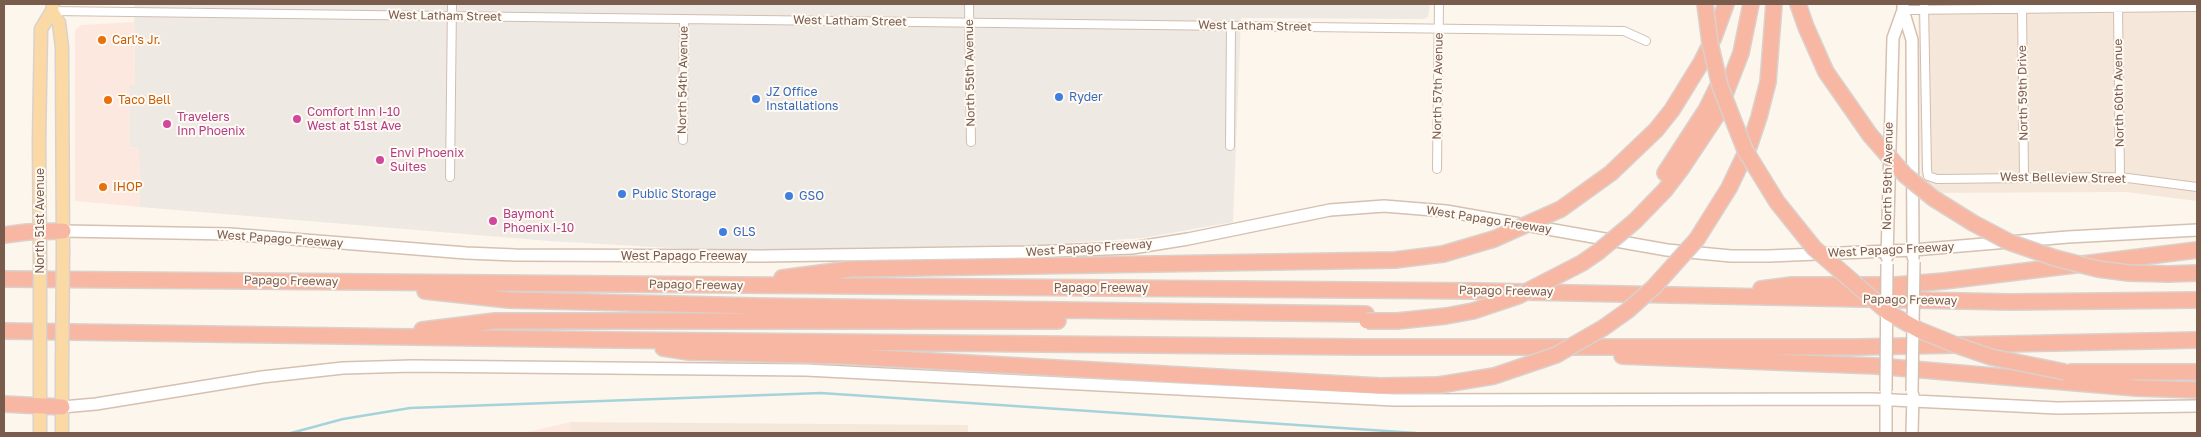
<!DOCTYPE html>
<html>
<head>
<meta charset="utf-8">
<style>
	body { margin:0 }
	#map { position:relative; width:2201px; height:437px; overflow:hidden; background:#fdf6ec; font-family:"Golos Text",sans-serif }
	canvas { display:block }
	.frame { position:absolute; inset:0; border:5px solid #7a5c4d; pointer-events:none }
</style>
</head>
<body>
<div id="map">
<canvas width="2201" height="437"></canvas>
<div class="frame"></div>
</div>
<script>
const g = document.querySelector('canvas').getContext('2d');
g.lineJoin = 'round';
function fill(path, color) { g.fillStyle = color; g.fill(path, 'evenodd'); }
const shape = rows => new Path2D(rows.map(r => 'M' + r).join(''));
function stroke(path, color, width, dash) { g.strokeStyle = color; g.lineWidth = width; g.lineCap = dash ? 'butt' : 'round'; g.setLineDash(dash || []); g.stroke(path); }
function write(font, color, halo, rows, align = 'center') {
  g.font = font + ' "Golos Text",sans-serif'; g.lineWidth = 4; g.setLineDash([]); g.textBaseline = 'middle'; g.strokeStyle = halo; g.fillStyle = color; for (const [text, x, y, turn = 0] of rows) {
    g.save(); g.translate(x, y); g.rotate((+turn || 0) * Math.PI / 180); g.textAlign = isNaN(turn) ? turn : align; if (halo) g.strokeText(text, 0, 0); g.fillText(text, 0, 0); g.restore();
  }
}
fill(shape([
	[1918,4,2197,4,2197,201,2126,192,1921,193],
	[571,422,968,425,968,433,571,433]
]), '#f5e8da');
fill(shape([
	[134,22,135,85,129,85,130,147,139,148,140,207,75,201,75,30,81,25],
	[571,422,571,433,523,433]
]), '#fde8e0');
fill(shape([
	[134,4,1430,4,1428,17,1423,19,1241,18,1233,222,1143,238,1036,245,705,250,549,241,140,207,139,148,130,147,129,85,135,85]
]), '#efe9e4');
stroke(shape([
	[291,433,343,419,410,408,821,393,1416,433]
]), '#a5d3da', 2.5);
const minor = shape([
	[969,4,971,142],
	[1924,4,1927,170,1928,176,1937,179,2120,177,2197,187],
	[2118,8,2120,177],
	[2022,9,2024,177],
	[1903,10,2197,7],
	[52,11,1624,31,1646,41],
	[683,140,684,19],
	[1230,146,1231,26],
	[1437,169,1439,4],
	[450,177,452,4]
]);
const secondary = shape([
	[1903,10,1912,40,1913,257],
	[63,231,230,234,466,253,515,255,762,256,1028,252,1132,248,1188,239,1330,210,1384,206,1446,211,1667,250,1731,256,1769,256,1913,250,2068,237,2197,230],
	[1887,257,1893,38,1903,10,1903,4],
	[62,407,96,404,262,377,343,368,412,366,806,370,1394,400,1873,399,2057,408,2197,406],
	[1886,433,1886,395],
	[1912,433,1913,395]
]);
const primary = shape([
	[52,11,59,23,62,47,63,252],
	[40,260,39,141,41,29,52,11,53,4],
	[62,370,62,433],
	[40,433,40,369]
]);
const motorway = shape([
	[1798,4,1806,27,1826,72,1870,135],
	[1665,173,1706,110,1720,82],
	[1561,209,1611,173,1656,130,1672,110,1701,63,1714,37,1726,4],
	[1635,221,1665,190,1681,169,1717,115,1741,53,1751,4],
	[4,235,27,232,63,231],
	[1697,239,1729,188,1750,144,1759,117,1768,82,1774,4],
	[2168,274,2197,273],
	[782,278,851,269,1395,260,1443,254,1494,239],
	[4,279,1478,291,2010,302,2197,300],
	[1761,289,1792,285,1896,285,1944,281,2197,250],
	[425,291,509,300,756,306,1366,314],
	[422,330,495,321,1058,321],
	[4,331,615,340,1361,347,1859,347,2197,340],
	[663,348,689,352,842,356,1380,386,1439,385],
	[1622,356,1876,366,2136,388,2197,390],
	[2071,372,2197,372],
	[4,404,62,407]
]);
stroke(minor, '#d1beb0', 10);
stroke(secondary, '#d6c0b0', 14);
stroke(primary, '#dad1cd', 15);
stroke(motorway, '#dad1cd', 18);
stroke(minor, '#fff', 8);
stroke(secondary, '#fff', 11);
stroke(primary, '#fbd9a5', 12);
stroke(motorway, '#f7b7a3', 15);
const secondaryBridge = shape([
	[1886,391,1887,264],
	[1912,391,1914,262]
]);
const primaryBridge = shape([
	[40,260,40,369],
	[62,370,63,252]
]);
const motorwayBridge = shape([
	[1705,4,1710,43,1720,86,1745,150,1777,202,1814,248,1889,313,1919,330,1956,345,1991,357,2065,372],
	[1870,135,1905,175,1933,198,1973,223,2009,242,2055,258,2098,269,2129,273,2168,274],
	[1494,239,1561,209],
	[1367,321,1397,321,1446,316,1473,311,1518,296,1582,263,1598,252,1635,221],
	[1439,385,1494,376,1556,355,1603,328,1627,311,1654,287,1697,239]
]);
stroke(secondaryBridge, '#d6c0b0', 14, []);
stroke(primaryBridge, '#dad1cd', 15, []);
stroke(motorwayBridge, '#dad1cd', 18, []);
stroke(secondaryBridge, '#fff', 11);
stroke(primaryBridge, '#fbd9a5', 12);
stroke(motorwayBridge, '#f7b7a3', 15);
for (const [x, y, r, color] of [
	[102,40,5,"#e8710a"],
	[1059,97,5,"#3f7fe0"],
	[756,99,5,"#3f7fe0"],
	[108,100,5,"#e8710a"],
	[297,119,5,"#d1479c"],
	[167,124,5,"#d1479c"],
	[380,160,5,"#d1479c"],
	[103,187,5,"#e8710a"],
	[622,194,5,"#3f7fe0"],
	[789,196,5,"#3f7fe0"],
	[493,221,5,"#d1479c"],
	[723,232,5,"#3f7fe0"]
]) { const dot = new Path2D(); dot.arc(x, y, r, 0, 2 * Math.PI); g.fillStyle = color; g.fill(dot); stroke(dot, '#fffaf3', 2); }
write('12px', '#7a5c4d', '#fffaf3', [
	["West Latham Street",445,16,1],
	["West Latham Street",850,21,1],
	["West Latham Street",1255,26,1],
	["North 55th Avenue",970,73,-91],
	["North 54th Avenue",683,80,-89],
	["North 57th Avenue",1438,86,-89],
	["North 59th Drive",2023,93,-91],
	["North 60th Avenue",2119,93,-91],
	["North 59th Avenue",1888,176,-89],
	["West Belleview Street",2063,178,1],
	["West Papago Freeway",1489,220,9],
	["North 51st Avenue",40,221,-90],
	["West Papago Freeway",280,239,4],
	["West Papago Freeway",1089,248,-4],
	["West Papago Freeway",1891,250,-3],
	["West Papago Freeway",684,256],
	["Papago Freeway",291,281,1],
	["Papago Freeway",696,285,1],
	["Papago Freeway",1101,288],
	["Papago Freeway",1506,291,1],
	["Papago Freeway",1910,300,1]
]);
write('12px', '#c56008', '#fffaf3', [
	["Carl's Jr.",112,40],
	["Taco Bell",118,100],
	["IHOP",113,187]
], 'left');
write('12px', '#366cbe', '#fffaf3', [
	["JZ Office",766,92],
	["Installations",766,106],
	["Ryder",1069,97],
	["Public Storage",632,194],
	["GSO",799,196],
	["GLS",733,232]
], 'left');
write('12px', '#b23c85', '#fffaf3', [
	["Comfort Inn I-10",307,112],
	["West at 51st Ave",307,126],
	["Travelers",177,117],
	["Inn Phoenix",177,131],
	["Envi Phoenix",390,153],
	["Suites",390,167],
	["Baymont",503,214],
	["Phoenix I-10",503,228]
], 'left');
</script>
</body>
</html>
